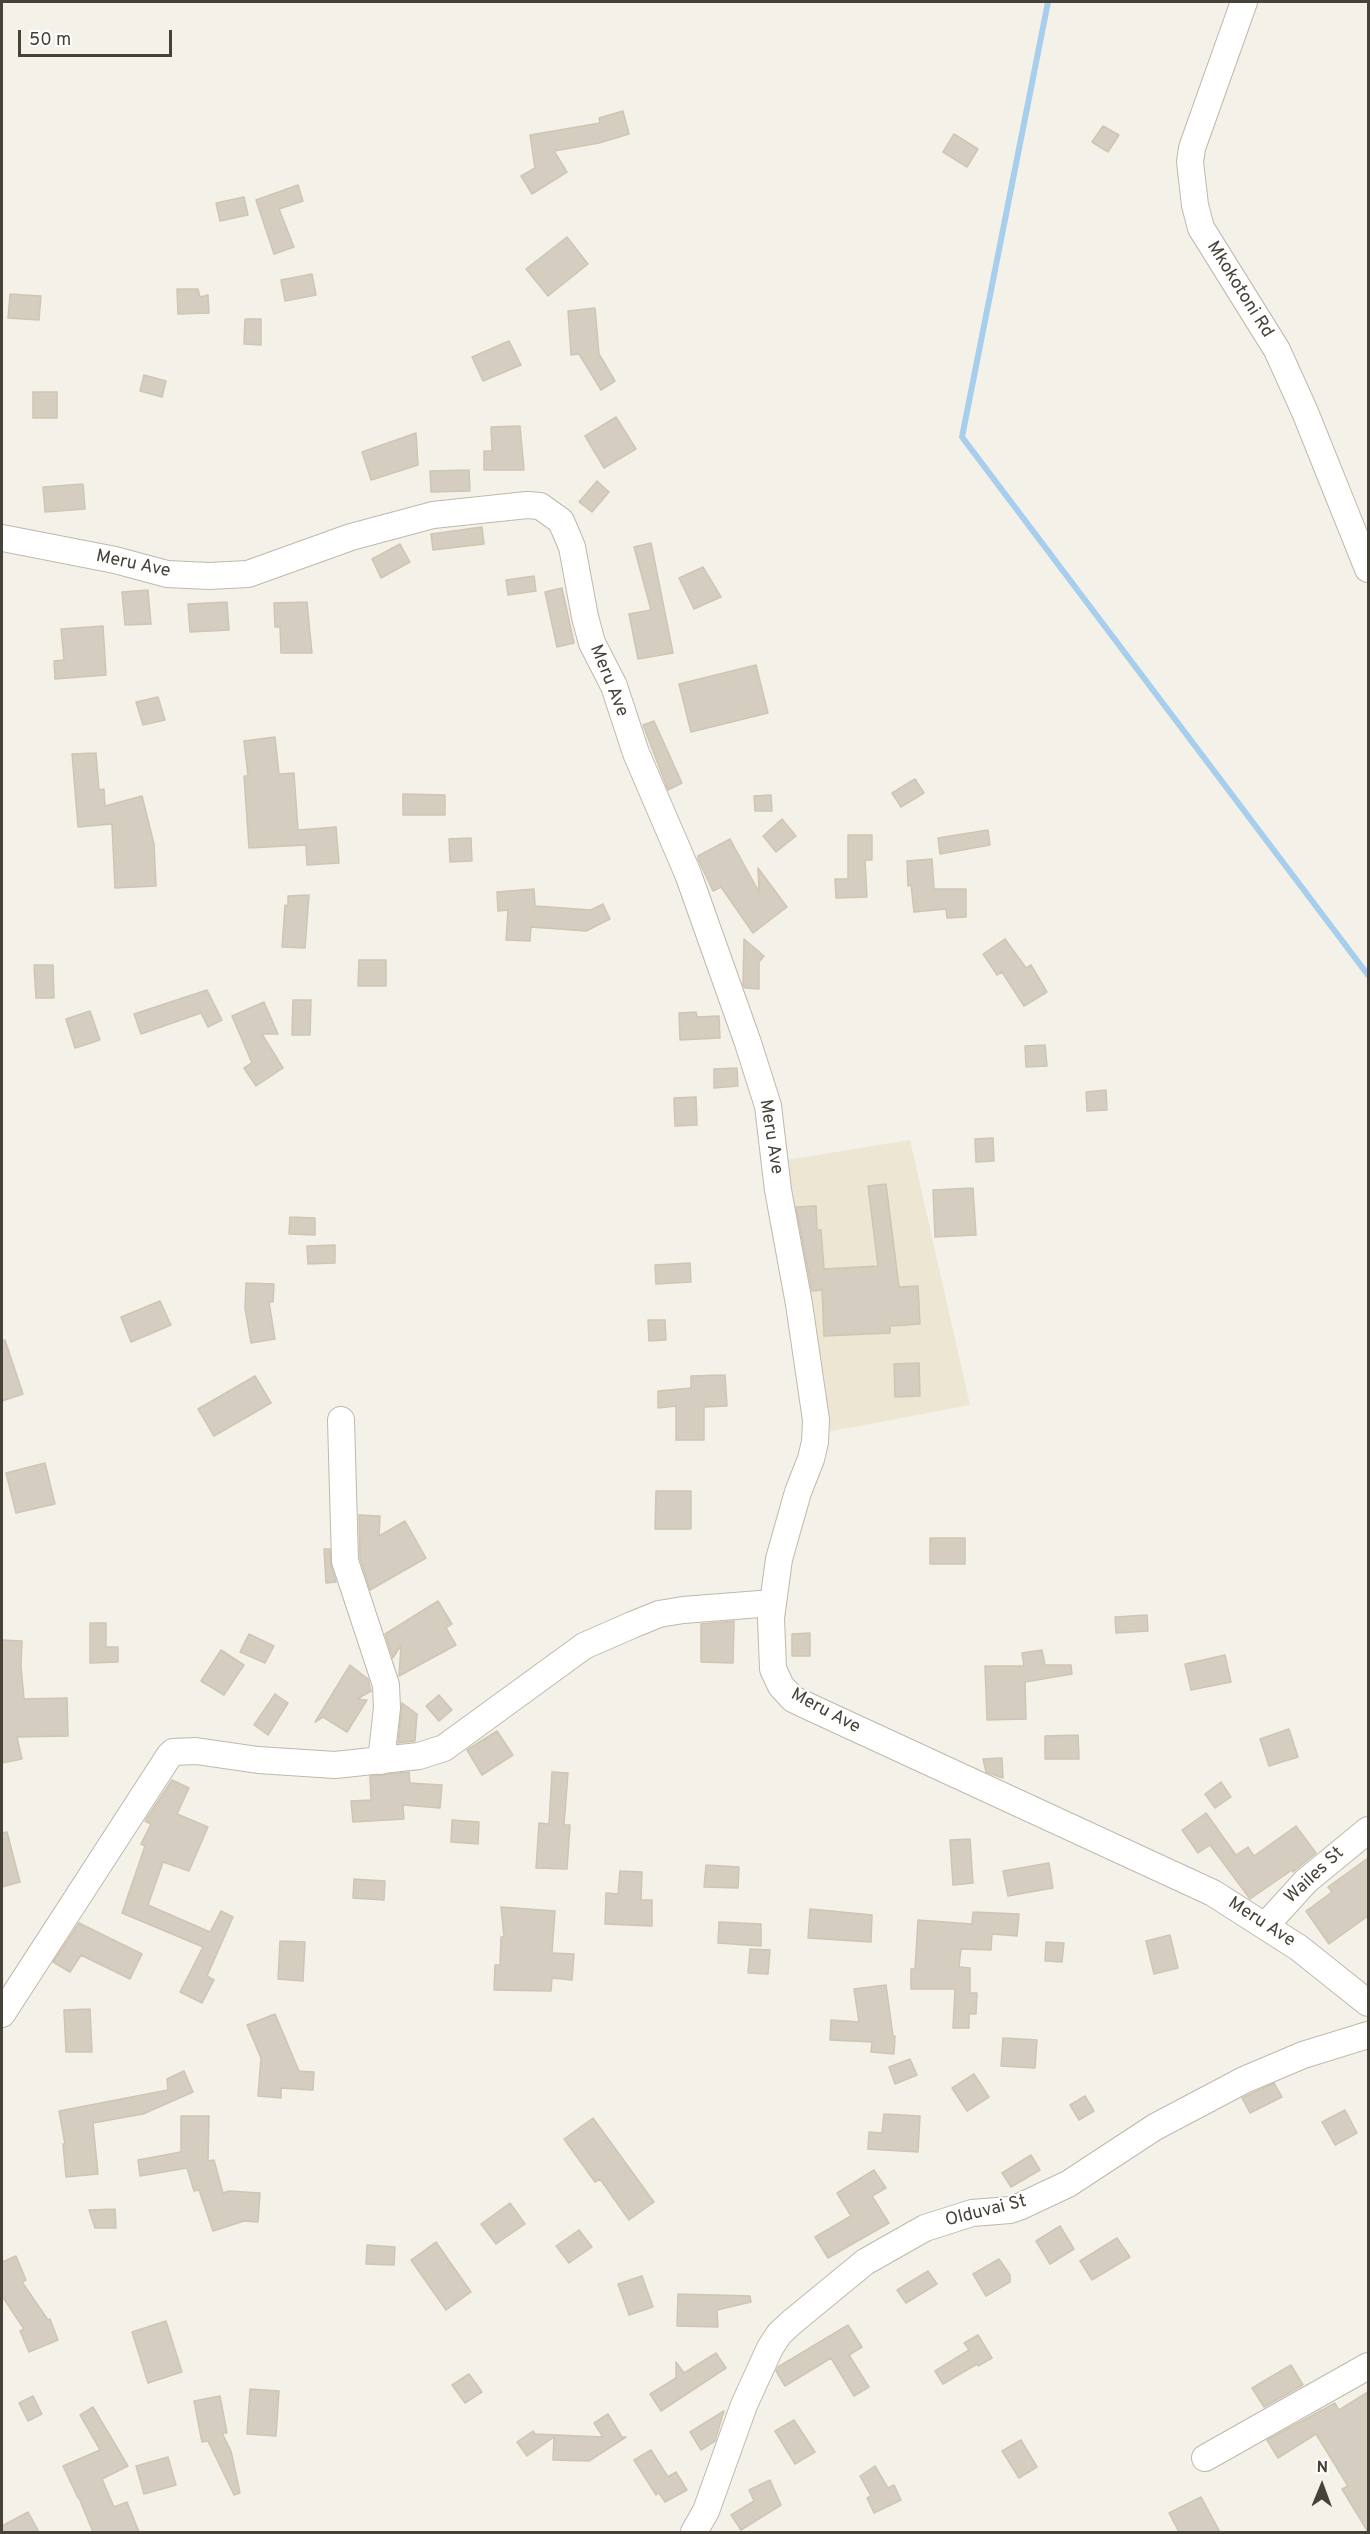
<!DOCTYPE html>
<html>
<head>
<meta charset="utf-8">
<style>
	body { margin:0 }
	#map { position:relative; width:1370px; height:2534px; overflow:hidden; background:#f4f1e9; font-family:Overpass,sans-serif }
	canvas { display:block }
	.frame { position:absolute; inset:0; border:3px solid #474238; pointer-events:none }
	.north { position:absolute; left:1292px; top:2456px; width:60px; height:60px; -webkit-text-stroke:4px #fff; paint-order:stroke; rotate:1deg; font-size:16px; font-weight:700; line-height:24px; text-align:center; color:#474238 }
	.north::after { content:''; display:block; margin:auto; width:21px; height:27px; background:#474238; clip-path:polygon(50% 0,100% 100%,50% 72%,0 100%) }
	.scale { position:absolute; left:18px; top:30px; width:154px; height:27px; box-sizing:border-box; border:3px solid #474238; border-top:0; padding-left:8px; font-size:18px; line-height:21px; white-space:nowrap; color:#474238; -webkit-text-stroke:4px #fff; paint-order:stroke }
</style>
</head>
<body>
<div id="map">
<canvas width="1370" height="2534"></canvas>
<div class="frame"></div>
<div class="north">N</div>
<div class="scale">50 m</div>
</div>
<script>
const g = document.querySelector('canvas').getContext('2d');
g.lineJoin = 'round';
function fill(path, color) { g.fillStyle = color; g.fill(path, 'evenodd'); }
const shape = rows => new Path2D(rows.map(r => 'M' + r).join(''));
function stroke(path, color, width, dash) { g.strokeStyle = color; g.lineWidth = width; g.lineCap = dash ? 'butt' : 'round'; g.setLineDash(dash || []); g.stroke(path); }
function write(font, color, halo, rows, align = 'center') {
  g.font = font + ' Overpass,sans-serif'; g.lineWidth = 4.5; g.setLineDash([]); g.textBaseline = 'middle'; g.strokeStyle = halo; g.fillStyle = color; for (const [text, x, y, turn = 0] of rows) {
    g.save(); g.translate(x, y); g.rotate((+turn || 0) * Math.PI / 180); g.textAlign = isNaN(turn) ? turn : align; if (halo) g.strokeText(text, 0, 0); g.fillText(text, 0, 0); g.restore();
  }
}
fill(shape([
	[910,1140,970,1405,827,1432,786,1160]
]), '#ece6d3');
stroke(shape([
	[1048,2,962,437,1368,975]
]), '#a8ceed', 6);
const building = shape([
	[623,111,629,134,599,143,554,151,567,172,532,194,521,176,535,168,530,135,600,123,599,118,623,111],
	[1103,126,1119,135,1108,152,1092,142,1103,126],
	[954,134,978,149,967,167,943,152,954,134],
	[298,185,303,201,279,209,294,247,274,254,256,200,298,185],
	[244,197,248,215,220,221,216,203,244,197],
	[567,237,588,264,548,296,526,269,567,237],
	[312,274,316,295,285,301,281,280,312,274],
	[177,289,198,289,200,297,208,295,209,313,178,314,177,289],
	[10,294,41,296,39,320,8,318,10,294],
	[595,308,599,354,615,381,601,390,579,354,571,355,568,311,595,308],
	[245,319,261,319,261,345,244,344,245,319],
	[509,341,521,365,483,381,472,357,509,341],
	[144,375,166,381,162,397,140,391,144,375],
	[33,392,57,392,57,418,33,418,33,392],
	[616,417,636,449,604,468,585,436,616,417],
	[520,426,524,470,484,470,484,451,492,451,491,427,520,426],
	[416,433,418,465,371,480,362,452,416,433],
	[469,470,470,491,431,492,430,471,469,470],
	[597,481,609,492,592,512,579,502,597,481],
	[83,484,85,509,45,512,43,487,83,484],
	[482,527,484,544,433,550,431,534,482,527],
	[651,543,673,653,638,659,629,614,651,610,634,547,651,543],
	[400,544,410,562,381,578,372,559,400,544],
	[703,567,721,597,694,609,679,578,703,567],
	[534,576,536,591,508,595,506,580,534,576],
	[562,588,574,643,557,647,545,592,562,588],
	[148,590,151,624,125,625,122,592,148,590],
	[227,602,229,630,190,632,188,604,227,602],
	[307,602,312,653,281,653,280,627,275,627,274,603,307,602],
	[103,626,106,675,55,679,54,661,64,660,61,629,103,626],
	[756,665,768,713,691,732,679,684,756,665],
	[158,697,165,720,143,725,136,702,158,697],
	[654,721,682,783,668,790,643,725,654,721],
	[275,737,279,774,294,773,298,830,336,827,339,863,307,865,306,845,249,848,244,776,248,776,244,741,275,737],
	[96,753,99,790,104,789,105,806,142,796,154,844,156,886,115,888,112,824,78,827,72,754,96,753],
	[915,779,924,793,901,807,892,793,915,779],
	[403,794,445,795,445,815,403,815,403,794],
	[771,795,772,811,755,811,754,796,771,795],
	[782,819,796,836,776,852,763,836,782,819],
	[988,830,990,845,940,854,938,838,988,830],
	[848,835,872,835,872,860,865,860,867,897,836,898,835,879,848,879,848,835],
	[471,838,472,861,450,862,449,839,471,838],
	[730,839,759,892,758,868,787,907,753,933,721,887,713,891,698,859,698,856,730,839],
	[932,859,934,889,966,889,966,917,947,918,946,909,914,912,911,885,908,886,907,861,932,859],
	[534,889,535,906,591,910,603,904,610,919,586,931,531,927,530,941,506,940,508,910,498,911,497,892,534,889],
	[309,895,305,948,282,947,285,905,288,906,288,896,309,895],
	[744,939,764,956,759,962,759,989,745,988,743,985,744,939],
	[1005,939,1026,968,1031,965,1047,992,1024,1006,1002,972,997,975,983,954,1005,939],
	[359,960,386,960,386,986,358,986,359,960],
	[34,965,53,965,54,998,36,998,34,965],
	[207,990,222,1020,208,1027,201,1013,141,1034,134,1014,207,990],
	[293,1000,311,1000,310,1035,292,1035,293,1000],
	[264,1002,278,1034,262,1034,283,1068,256,1086,244,1068,252,1063,232,1016,264,1002],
	[90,1011,100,1040,75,1048,66,1019,90,1011],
	[696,1012,697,1017,719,1016,720,1038,680,1040,679,1013,696,1012],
	[1045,1045,1047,1066,1026,1067,1025,1046,1045,1045],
	[737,1068,738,1086,714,1088,714,1069,737,1068],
	[1106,1090,1107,1110,1087,1111,1086,1092,1106,1090],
	[696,1097,697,1125,675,1126,674,1098,696,1097],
	[993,1138,994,1161,976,1162,975,1139,993,1138],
	[886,1184,899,1287,918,1286,920,1324,890,1326,890,1333,824,1336,822,1290,812,1291,796,1207,816,1206,817,1230,821,1230,824,1269,878,1266,868,1186,886,1184],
	[973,1188,976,1235,935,1237,933,1190,973,1188],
	[290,1217,315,1218,315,1235,289,1234,290,1217],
	[335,1245,335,1263,308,1264,307,1246,335,1245],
	[690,1263,691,1282,656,1284,655,1265,690,1263],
	[246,1283,274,1284,273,1302,269,1302,275,1339,251,1343,245,1308,246,1283],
	[160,1301,171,1325,131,1342,121,1317,160,1301],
	[648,1320,665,1320,666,1340,649,1341,648,1320],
	[5,1340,23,1394,2,1401,2,1341,5,1340],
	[919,1363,920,1396,895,1397,894,1364,919,1363],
	[725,1375,727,1406,704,1407,704,1440,676,1440,676,1406,658,1408,658,1391,691,1388,691,1376,725,1375],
	[255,1376,271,1403,214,1436,198,1409,255,1376],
	[45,1463,55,1504,16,1513,6,1473,45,1463],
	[656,1491,691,1491,691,1529,655,1529,656,1491],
	[359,1515,380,1516,379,1536,405,1521,426,1558,370,1590,360,1558,359,1515],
	[930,1538,965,1538,965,1564,930,1564,930,1538],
	[324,1549,330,1549,331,1565,336,1582,326,1583,324,1549],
	[438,1601,452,1624,446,1628,456,1645,399,1676,401,1645,393,1658,385,1634,438,1601],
	[1147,1615,1148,1631,1116,1633,1115,1617,1147,1615],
	[734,1621,733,1663,701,1662,701,1624,734,1621],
	[90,1623,106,1623,106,1647,118,1647,118,1662,90,1663,90,1623],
	[810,1633,810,1656,792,1656,792,1634,810,1633],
	[249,1634,274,1646,265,1663,240,1652,249,1634],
	[2,1640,22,1641,21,1666,24,1699,67,1698,68,1736,17,1737,22,1759,2,1763,2,1640],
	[221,1650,244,1665,224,1695,201,1681,221,1650],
	[1042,1650,1045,1665,1071,1665,1072,1674,1025,1682,1026,1719,987,1720,985,1666,1024,1666,1022,1653,1042,1650],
	[1225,1655,1231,1682,1191,1690,1185,1664,1225,1655],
	[350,1665,368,1679,371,1691,357,1699,367,1700,347,1732,323,1717,315,1722,350,1665],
	[275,1694,288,1703,268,1735,254,1725,275,1694],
	[439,1695,452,1710,439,1721,426,1706,439,1695],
	[402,1703,417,1714,415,1741,398,1743,402,1703],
	[1289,1729,1298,1757,1269,1766,1260,1739,1289,1729],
	[497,1731,513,1755,482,1775,467,1750,497,1731],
	[1078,1735,1079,1759,1045,1759,1045,1736,1078,1735],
	[1002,1758,1003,1778,986,1772,983,1759,1002,1758],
	[409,1772,410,1783,442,1785,440,1808,403,1805,404,1819,353,1822,351,1801,371,1800,370,1776,409,1772],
	[552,1772,568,1773,564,1825,570,1825,567,1869,536,1868,539,1823,549,1824,552,1772],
	[172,1780,189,1788,177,1814,208,1827,189,1871,163,1862,148,1905,210,1932,221,1911,233,1917,207,1976,214,1980,202,2003,180,1992,203,1947,122,1913,145,1846,141,1844,151,1824,145,1821,172,1780],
	[1221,1782,1231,1797,1215,1808,1205,1794,1221,1782],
	[1206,1813,1236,1855,1248,1847,1254,1856,1296,1826,1316,1853,1293,1872,1292,1870,1250,1899,1210,1845,1198,1853,1182,1830,1206,1813],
	[452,1820,479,1822,478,1844,451,1842,452,1820],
	[7,1832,20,1882,2,1887,2,1833,7,1832],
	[970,1839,973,1883,953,1885,950,1840,970,1839],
	[1368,1858,1368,1916,1329,1944,1306,1911,1332,1892,1328,1887,1368,1858],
	[1049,1863,1053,1888,1008,1896,1003,1871,1049,1863],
	[706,1865,739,1867,738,1888,704,1887,706,1865],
	[620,1871,642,1872,641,1900,652,1900,652,1926,605,1924,606,1893,618,1894,620,1871],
	[354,1879,385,1881,384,1900,353,1898,354,1879],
	[501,1907,555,1911,552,1953,574,1954,572,1980,552,1978,551,1991,494,1990,495,1965,500,1965,501,1937,504,1937,501,1907],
	[810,1909,872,1915,871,1942,808,1938,810,1909],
	[973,1912,1019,1914,1017,1936,992,1934,991,1950,961,1949,959,1967,970,1968,970,1993,977,1993,976,2014,969,2014,969,2028,953,2028,955,1989,911,1989,911,1969,915,1969,918,1920,972,1924,973,1912],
	[719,1922,761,1924,761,1946,718,1943,719,1922],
	[79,1923,142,1954,130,1979,81,1955,70,1972,53,1962,79,1923],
	[1170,1935,1178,1968,1154,1974,1146,1941,1170,1935],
	[280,1941,305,1942,303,1981,278,1979,280,1941],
	[1046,1942,1064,1943,1062,1962,1045,1961,1046,1942],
	[750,1949,770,1950,768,1974,748,1973,750,1949],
	[886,1985,893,2036,895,2036,894,2054,871,2052,872,2042,830,2040,831,2020,859,2022,854,1989,886,1985],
	[90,2009,92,2052,66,2052,64,2010,90,2009],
	[275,2014,299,2071,314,2072,313,2090,281,2088,281,2098,258,2096,261,2058,247,2025,275,2014],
	[1003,2038,1037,2040,1035,2068,1001,2066,1003,2038],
	[910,2059,917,2075,895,2084,889,2067,910,2059],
	[184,2071,193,2092,143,2114,93,2123,98,2174,66,2177,63,2144,65,2144,59,2111,168,2090,167,2079,184,2071],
	[974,2074,989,2097,967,2111,952,2088,974,2074],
	[1274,2083,1282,2097,1250,2113,1242,2098,1274,2083],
	[1085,2096,1094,2111,1079,2120,1070,2105,1085,2096],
	[1345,2110,1357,2133,1335,2145,1322,2122,1345,2110],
	[884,2114,920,2116,918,2152,868,2149,869,2132,882,2133,884,2114],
	[181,2116,209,2116,208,2161,214,2160,223,2193,229,2191,260,2193,258,2222,244,2221,213,2231,199,2190,194,2191,187,2168,140,2176,138,2160,181,2152,181,2116],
	[593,2118,654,2202,629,2220,600,2179,595,2182,564,2139,593,2118],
	[1031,2155,1040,2170,1011,2187,1002,2173,1031,2155],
	[874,2170,886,2188,872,2196,889,2223,828,2258,815,2237,851,2216,837,2193,874,2170],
	[510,2203,525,2224,496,2244,481,2224,510,2203],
	[115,2209,116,2228,95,2228,89,2210,115,2209],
	[1060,2226,1074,2249,1050,2264,1036,2241,1060,2226],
	[579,2230,592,2247,569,2263,556,2246,579,2230],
	[1117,2238,1130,2257,1092,2280,1080,2261,1117,2238],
	[436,2242,471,2292,446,2310,411,2260,436,2242],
	[367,2245,395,2247,394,2265,366,2264,367,2245],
	[16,2256,26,2280,22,2282,48,2320,50,2319,58,2340,29,2352,20,2331,24,2329,2,2296,2,2262,16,2256],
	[999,2259,1010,2275,1010,2282,986,2296,973,2274,999,2259],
	[928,2271,937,2284,906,2303,897,2290,928,2271],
	[642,2276,653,2307,629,2315,618,2284,642,2276],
	[678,2294,750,2296,751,2302,717,2310,718,2327,677,2326,678,2294],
	[166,2321,182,2372,148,2383,132,2332,166,2321],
	[848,2325,862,2347,849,2355,869,2387,854,2396,831,2358,785,2386,776,2371,778,2367,848,2325],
	[978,2335,992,2358,978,2366,977,2364,943,2384,935,2371,969,2350,964,2343,978,2335],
	[716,2353,726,2368,661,2411,650,2394,676,2378,676,2362,684,2373,716,2353],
	[1291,2365,1303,2385,1264,2407,1252,2388,1291,2365],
	[469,2374,482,2392,465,2403,452,2385,469,2374],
	[250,2389,279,2391,276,2436,247,2434,250,2389],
	[1368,2392,1368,2532,1342,2489,1348,2486,1316,2434,1278,2458,1267,2440,1335,2403,1339,2410,1368,2392],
	[33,2396,42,2414,28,2421,19,2403,33,2396],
	[220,2396,227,2433,222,2433,231,2451,240,2493,234,2495,208,2441,202,2442,194,2401,220,2396],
	[93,2407,128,2466,102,2479,114,2507,127,2502,139,2532,93,2532,79,2498,78,2498,63,2466,100,2450,80,2415,93,2407],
	[724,2411,715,2441,701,2450,690,2432,724,2411],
	[608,2414,622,2437,626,2437,589,2461,553,2460,554,2437,527,2456,517,2442,533,2431,535,2434,603,2437,594,2423,608,2414],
	[794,2420,815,2452,795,2464,775,2431,794,2420],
	[1021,2440,1037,2467,1019,2478,1002,2451,1021,2440],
	[651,2450,668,2477,676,2472,687,2490,665,2502,659,2493,656,2495,634,2460,651,2450],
	[168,2457,176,2485,144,2494,136,2466,168,2457],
	[875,2466,888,2488,894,2485,901,2500,874,2513,867,2498,871,2496,860,2476,875,2466],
	[770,2480,781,2505,741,2530,731,2515,754,2501,749,2490,770,2480],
	[1201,2497,1220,2532,1179,2532,1169,2513,1201,2497],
	[28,2512,39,2532,2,2532,2,2526,28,2512]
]);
fill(building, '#d5cdbf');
stroke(building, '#cfc5b2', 1.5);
const minor = shape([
	[1244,2,1192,148,1190,162,1195,205,1201,228,1277,350,1305,412,1368,569],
	[2,538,115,560,167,574,209,576,248,574,351,537,433,515,527,505,540,506,561,521,572,547,585,617,592,643,614,686,636,753,688,874,748,1043,768,1106,778,1190,799,1304,816,1420,815,1442,811,1459,798,1492,779,1559,771,1618,773,1669,781,1686,793,1699,812,1708,1213,1893,1299,1948,1368,2003],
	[341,1420,345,1561,386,1685,387,1708,381,1761],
	[1265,1926,1306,1881,1368,1830],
	[2,2014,169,1756,173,1752,196,1751,258,1760,335,1765,419,1756,444,1748,584,1646,632,1625,659,1614,683,1610,773,1603],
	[1205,2458,1368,2366],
	[694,2532,706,2511,744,2405,770,2348,779,2334,792,2322,865,2262,925,2228,972,2213,1010,2210,1019,2207,1068,2184,1155,2127,1244,2080,1303,2055,1368,2035]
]);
stroke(minor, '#bfb9ac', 28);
stroke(minor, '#fff', 26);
write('18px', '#474238', '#fff', [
	["Mkokotoni Rd",1239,290,58],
	["Meru Ave",133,565,12],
	["Meru Ave",608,681,68],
	["Meru Ave",770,1137,81],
	["Meru Ave",825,1712,28],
	["Wailes St",1315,1876,-43],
	["Meru Ave",1261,1923,33],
	["Olduvai St",986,2212,-14]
]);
</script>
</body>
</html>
